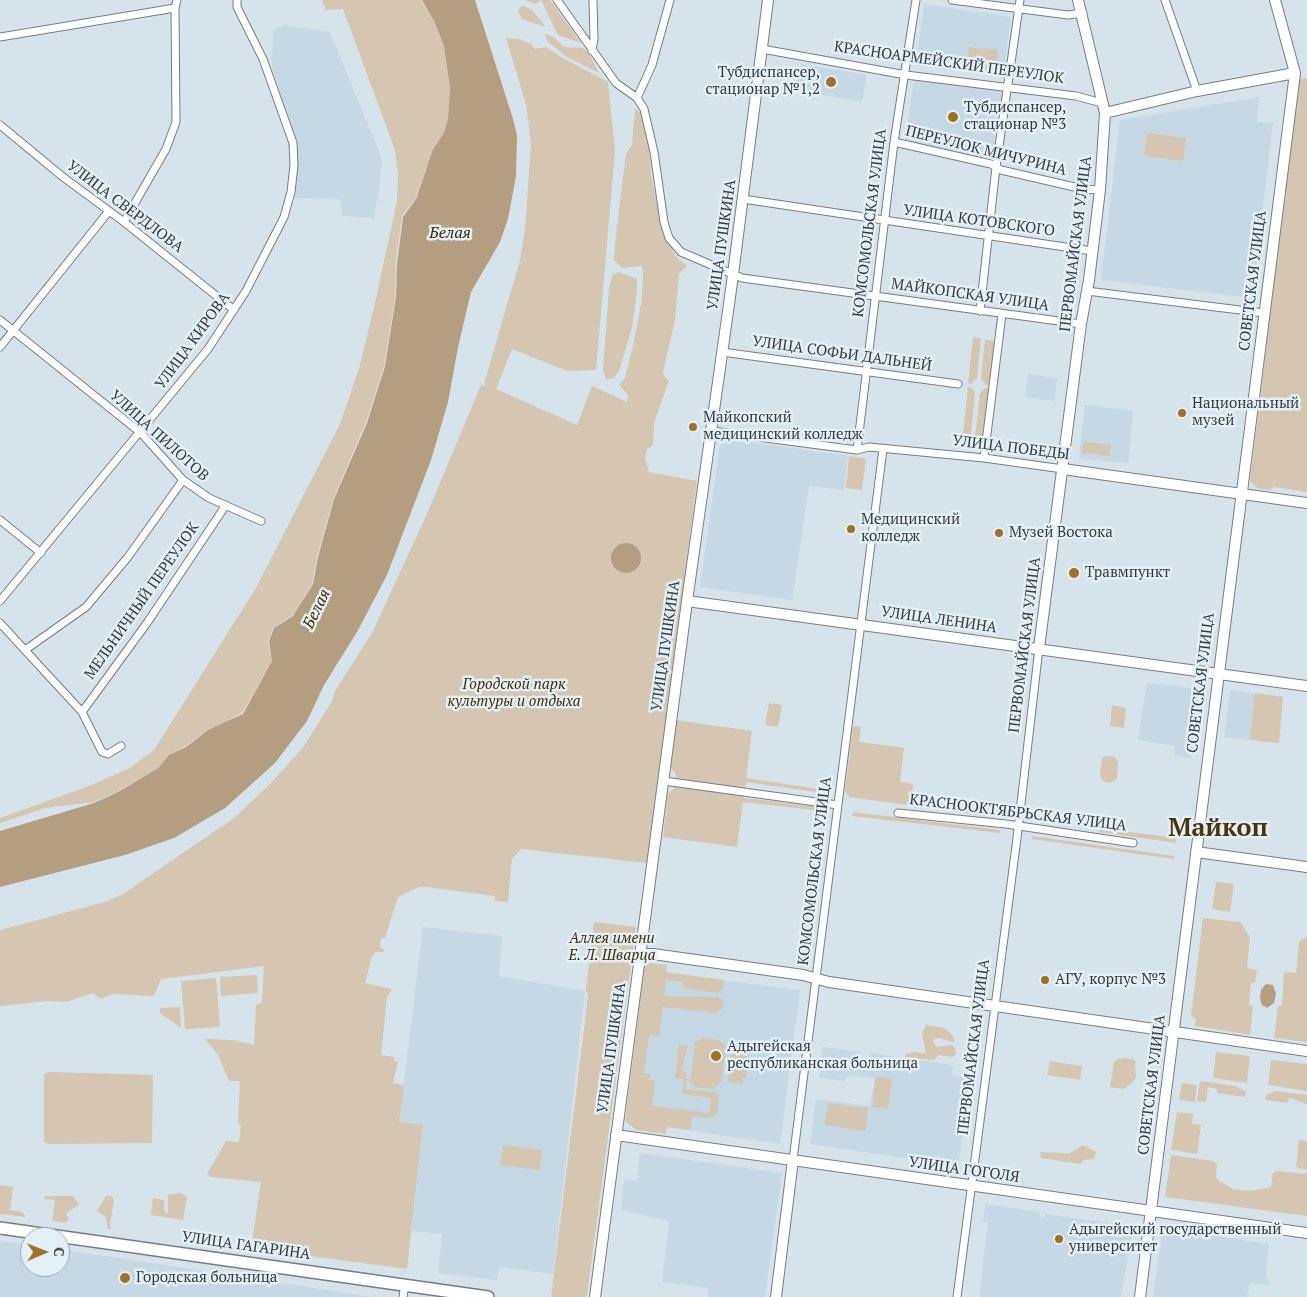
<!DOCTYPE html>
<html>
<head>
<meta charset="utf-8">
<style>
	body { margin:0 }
	#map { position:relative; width:1307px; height:1297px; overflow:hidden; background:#d7e3ea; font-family:"PT Serif",serif }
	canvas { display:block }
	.north { position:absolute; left:20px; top:1227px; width:50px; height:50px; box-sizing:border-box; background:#e4f0f7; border:1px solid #9fa8ad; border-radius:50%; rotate:89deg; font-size:14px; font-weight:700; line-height:20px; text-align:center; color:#373b3e }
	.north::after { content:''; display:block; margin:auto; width:18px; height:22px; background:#9e7222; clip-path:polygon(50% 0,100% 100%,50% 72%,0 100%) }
</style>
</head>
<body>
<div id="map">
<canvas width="1307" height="1297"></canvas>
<div class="north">С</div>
</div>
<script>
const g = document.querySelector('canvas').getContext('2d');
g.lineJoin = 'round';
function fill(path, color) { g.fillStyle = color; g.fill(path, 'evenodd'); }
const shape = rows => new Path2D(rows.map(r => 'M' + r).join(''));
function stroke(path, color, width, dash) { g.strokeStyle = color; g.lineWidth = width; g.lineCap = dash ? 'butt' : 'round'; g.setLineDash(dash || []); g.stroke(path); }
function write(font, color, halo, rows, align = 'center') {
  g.font = font + ' "PT Serif",serif'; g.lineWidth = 5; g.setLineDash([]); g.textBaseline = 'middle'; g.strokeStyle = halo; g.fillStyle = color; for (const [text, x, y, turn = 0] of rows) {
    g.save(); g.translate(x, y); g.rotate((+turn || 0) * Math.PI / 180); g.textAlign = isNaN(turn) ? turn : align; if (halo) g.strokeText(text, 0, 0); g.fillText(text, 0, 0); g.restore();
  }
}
fill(shape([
	[924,4,1011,17,1003,77,916,66],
	[283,25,330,32,382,159,379,191,374,218,342,216,340,199,295,198,297,147,272,66,273,34,276,29],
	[801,64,867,75,862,102,795,90],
	[914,79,1002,91,991,160,905,142],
	[1259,97,1257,122,1273,123,1252,298,1101,280,1120,120],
	[1028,374,1057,378,1055,401,1025,397],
	[1085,405,1133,411,1128,463,1079,459],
	[721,438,848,456,844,490,809,486,792,600,700,587],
	[1147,683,1200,689,1191,758,1174,756,1175,746,1138,740],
	[1230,690,1283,697,1279,743,1224,737],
	[423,927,502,936,499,976,585,991,553,1274,499,1267,497,1280,438,1273,442,1234,412,1231,423,1125,399,1122],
	[650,971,800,990,780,1144,633,1122],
	[823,1047,861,1052,861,1059,870,1060,870,1053,953,1065,952,1075,970,1078,958,1166,810,1144,816,1099,870,1106,875,1078,847,1076,845,1081,819,1078],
	[640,1153,782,1173,765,1297,707,1297,708,1288,662,1282,669,1221,621,1210,624,1180,637,1181],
	[985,1204,1040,1212,1040,1217,1045,1217,1045,1214,1133,1226,1121,1297,979,1297,988,1222,983,1222],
	[1163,1228,1269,1244,1266,1274,1270,1286,1250,1283,1247,1297,1153,1297],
	[0,1241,30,1245,30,1267,60,1267,60,1249,373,1297,0,1297]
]), '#c5d8e4');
fill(shape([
	[322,0,421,0,435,23,444,46,450,88,448,119,444,133,433,149,415,199,402,216,396,260,395,299,384,366,366,422,333,499,317,557,312,584,294,614,273,628,268,641,272,661,243,712,221,725,207,730,187,745,169,755,159,767,119,791,94,802,45,808,0,823,0,818,84,788,128,769,154,750,256,588,340,424,360,365,377,294,397,201,398,173,395,150,343,9,326,10],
	[525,0,550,0,581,43,558,35,541,0,535,4],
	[524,6,532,10,546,27,522,19,518,11,520,7],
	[545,34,554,37,564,47,583,48,588,52,599,73,567,57,547,41],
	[506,38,519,39,531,44,535,49,546,47,561,57,608,82,615,151,596,370,567,371,512,349,496,389,577,425,592,386,627,402,628,395,619,385,625,378,633,346,642,299,643,274,642,266,622,268,614,260,615,243,626,154,632,144,635,109,642,113,650,155,651,175,663,233,676,257,687,266,679,274,675,320,664,368,663,375,669,381,654,423,653,445,647,449,645,458,649,472,697,481,647,863,521,849,512,859,508,902,495,901,495,896,426,887,419,887,398,897,385,938,381,938,380,948,384,949,383,952,376,952,372,956,365,983,392,989,387,997,381,1055,394,1057,394,1061,398,1062,393,1083,404,1085,399,1122,423,1125,407,1269,251,1248,261,1182,211,1177,207,1174,226,1141,239,1142,241,1126,238,1123,240,1081,229,1081,218,1055,205,1039,234,1040,254,1045,256,1005,262,1003,264,966,161,979,154,996,112,994,101,999,92,993,67,1002,47,1001,0,1006,0,930,105,902,123,894,234,818,271,783,304,746,332,701,335,691,372,633,426,516,481,385,487,386,484,384,520,260,525,229,531,144,526,104],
	[969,47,982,49,979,71,967,70],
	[983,48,998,50,995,73,980,71],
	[1307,78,1307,492,1274,487,1270,490,1257,488,1250,481,1299,80],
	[1147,133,1186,138,1183,161,1144,156],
	[619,272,637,279,637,291,632,328,619,371,614,378,606,380,603,369,609,289,613,274],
	[973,337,981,338,977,378,971,384,968,383],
	[985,340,996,341,991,385,986,385,981,379],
	[968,387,971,387,975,392,970,444,962,444],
	[985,388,990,389,983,445,974,445,980,393],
	[1083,442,1111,445,1109,456,1082,453],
	[849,456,866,459,862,490,846,488],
	[1255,693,1283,697,1279,743,1250,740],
	[769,703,782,705,778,727,765,725],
	[1112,705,1126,708,1124,728,1110,726],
	[676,720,752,731,746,778,824,790,824,793,746,782,744,798,822,807,822,811,743,802,737,847,663,837,668,793,674,789,676,774,670,767],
	[853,726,861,727,859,742,904,748,900,782,913,784,911,801,997,813,996,817,849,797,845,791],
	[1105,756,1115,757,1118,762,1117,779,1110,783,1103,781,1100,775,1102,758],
	[853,812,1000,830,1000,833,852,816],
	[1100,828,1176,838,1176,843,1099,832],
	[1032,836,1174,856,1174,859,1032,839],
	[1216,882,1234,884,1230,912,1212,909],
	[1203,918,1240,922,1250,937,1247,968,1257,970,1255,983,1251,983,1249,1005,1253,1006,1250,1035,1195,1026,1196,1019,1191,1016],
	[594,922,636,927,587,1295,585,1297,551,1297,588,996,586,990],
	[1307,937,1307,1042,1274,1038,1278,1006,1282,1006,1284,972,1296,973,1299,941],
	[650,963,667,965,666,972,724,980,723,987,719,993,683,988,683,982,666,980,664,996,718,997,723,1000,723,1007,716,1013,663,1007,659,1036,649,1035,644,1073,650,1074,650,1080,655,1081,652,1106,709,1113,711,1098,682,1094,684,1079,675,1078,679,1045,688,1046,682,1068,687,1075,686,1089,715,1092,719,1096,717,1114,710,1118,692,1116,690,1130,667,1127,666,1134,636,1130,625,1121,644,972,645,966],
	[257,975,258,993,221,996,220,977],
	[216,978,220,1027,185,1029,181,981],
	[180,1007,181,1028,160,1013,160,1008],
	[926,1025,944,1028,953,1036,955,1043,940,1038,935,1038,933,1042,937,1047,951,1045,955,1048,956,1055,953,1057,938,1055,934,1060,905,1057,905,1054,914,1052,926,1053,922,1033],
	[703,1038,719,1040,726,1046,721,1082,714,1089,696,1087,690,1083,695,1043],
	[1216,1052,1250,1056,1247,1083,1213,1078],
	[732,1053,748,1056,746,1078,743,1078,742,1084,728,1081],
	[1126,1058,1135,1060,1136,1077,1133,1082,1124,1089,1110,1087,1114,1062,1118,1059],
	[1271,1060,1307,1064,1307,1091,1268,1085],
	[1050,1061,1082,1066,1080,1080,1047,1075],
	[49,1072,153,1075,152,1143,49,1144,44,1142,44,1074],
	[876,1077,892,1079,888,1109,872,1107],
	[1200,1081,1235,1086,1246,1092,1245,1097,1217,1093,1217,1089,1208,1087,1206,1102,1197,1101],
	[1182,1083,1197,1085,1195,1102,1179,1100],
	[1275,1091,1307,1095,1307,1104,1289,1098,1288,1103,1265,1100,1266,1095],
	[828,1103,868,1108,865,1131,825,1125],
	[1177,1112,1193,1114,1192,1124,1201,1125,1197,1154,1171,1150],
	[1299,1140,1307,1141,1307,1216,1165,1197,1171,1155,1214,1161,1217,1165,1216,1177,1219,1181,1233,1189,1249,1191,1268,1188,1271,1186,1273,1173,1277,1171,1306,1174,1307,1170,1296,1167],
	[503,1145,542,1150,540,1170,500,1165],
	[1083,1145,1096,1152,1094,1159,1084,1160,1080,1164,1041,1158,1040,1152,1070,1153],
	[0,1185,13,1187,10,1210,22,1212,26,1217,0,1214],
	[180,1193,187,1197,183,1220,151,1215,153,1198,164,1200,164,1212,168,1213,168,1195],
	[46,1196,73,1196,79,1205,66,1213,69,1219,65,1223,52,1221,55,1200,44,1199],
	[106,1196,112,1196,114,1201,110,1224,111,1229,108,1229,105,1216,97,1211]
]), '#d4c6b0');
fill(shape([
	[422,0,475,0,513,119,517,135,516,176,508,219,500,242,471,292,458,347,448,402,431,460,387,575,357,632,324,685,307,721,275,763,225,808,174,838,125,855,0,887,0,831,94,803,120,791,158,768,169,755,186,747,208,730,243,714,272,661,269,641,274,628,293,616,313,584,318,557,334,499,367,423,385,366,396,297,397,264,403,217,416,199,433,149,444,133,448,119,450,88,444,46,435,23],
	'611 558a15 15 0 1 1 30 0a15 15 0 1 1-30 0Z',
	[1266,984,1273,985,1276,994,1274,1003,1267,1008,1262,1005,1260,999,1261,990]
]), '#b39e80');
const street = shape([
	[557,0,616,83,637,98,644,109,654,152,664,222,669,238,681,252,742,278,1081,324],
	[952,0,1068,15,1083,13],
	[1165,0,1197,91],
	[0,37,175,8],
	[762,49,906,75,1076,96,1102,103],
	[592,51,594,39,593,0],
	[637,98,652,65,670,0],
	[0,125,63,177,124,222,234,310],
	[894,142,991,164,1001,170,1083,189,1100,190],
	[743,199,1092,251],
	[124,222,166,149,176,122,175,8,177,0],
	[1087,291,1264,313],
	[980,311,996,167,1020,0],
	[0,320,141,433,183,480,209,498,261,521],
	[0,347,109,211],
	[722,352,958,384],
	[712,431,857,450,869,447,984,458,1063,469],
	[857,450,894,142,916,0],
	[984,458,1002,314],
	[0,520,41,553],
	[0,601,208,349,246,291,284,217,291,192,294,165,293,143,263,59,237,7,237,0],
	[0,623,82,712,102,752,108,754,121,746],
	[25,650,86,607,128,557,183,480],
	[82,712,147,623,226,505],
	[664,781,838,805],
	[898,813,1006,824,1133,843],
	[793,1160,883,449],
	[403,1297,405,1284],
	[957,1297,1017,838,1039,648]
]);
const secondary = shape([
	[1105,113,1197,91,1295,73],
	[1063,469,1307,503],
	[687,601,1307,686],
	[1039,648,1081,324,1089,280,1100,190,1105,113,1078,0],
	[1196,852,1307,867],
	[640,954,653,954,803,975,829,982,1307,1051],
	[616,1135,1307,1233],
	[595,1297,687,601,731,290,768,0],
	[776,1297,793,1160],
	[1140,1297,1295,73,1275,0]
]);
const primary = shape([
	[0,1228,488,1297]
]);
stroke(street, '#737e84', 9);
stroke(secondary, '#737e84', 12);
stroke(primary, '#737e84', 14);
stroke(street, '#fff', 7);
stroke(secondary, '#fff', 10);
stroke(primary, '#fff', 11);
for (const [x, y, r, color] of [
	[831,82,6,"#9e7222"],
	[953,117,6,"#9e7222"],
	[1182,413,5,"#9e7222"],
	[693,427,5,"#9e7222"],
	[851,529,5,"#9e7222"],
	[999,533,5,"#9e7222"],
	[1074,573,6,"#9e7222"],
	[1045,980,5,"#9e7222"],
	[716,1056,6,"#9e7222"],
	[1059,1239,5,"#9e7222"],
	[125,1278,6,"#9e7222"]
]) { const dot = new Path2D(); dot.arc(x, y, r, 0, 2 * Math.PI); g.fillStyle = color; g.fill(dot); stroke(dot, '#e4f0f7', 2); }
write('15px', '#373b3e', '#e4f0f7', [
	["КРАСНОАРМЕЙСКИЙ ПЕРЕУЛОК",949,63,8],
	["ПЕРЕУЛОК МИЧУРИНА",986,151,14],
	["УЛИЦА СВЕРДЛОВА",125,207,37],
	["УЛИЦА КОТОВСКОГО",979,221,8],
	["КОМСОМОЛЬСКАЯ УЛИЦА",870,223,-83],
	["ПЕРВОМАЙСКАЯ УЛИЦА",1076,244,-83],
	["УЛИЦА ПУШКИНА",722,245,-82],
	["СОВЕТСКАЯ УЛИЦА",1253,281,-83],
	["МАЙКОПСКАЯ УЛИЦА",970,295,8],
	["УЛИЦА КИРОВА",193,341,-54],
	["УЛИЦА СОФЬИ ДАЛЬНЕЙ",842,354,8],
	["УЛИЦА ПИЛОТОВ",159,436,42],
	["УЛИЦА ПОБЕДЫ",1011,448,7],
	["МЕЛЬНИЧНЫЙ ПЕРЕУЛОК",142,601,-55],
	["УЛИЦА ЛЕНИНА",939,620,8],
	["ПЕРВОМАЙСКАЯ УЛИЦА",1025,645,-83],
	["УЛИЦА ПУШКИНА",666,646,-82],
	["СОВЕТСКАЯ УЛИЦА",1201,683,-83],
	["КРАСНООКТЯБРЬСКАЯ УЛИЦА",1018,813,7],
	["КОМСОМОЛЬСКАЯ УЛИЦА",815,871,-83],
	["ПЕРВОМАЙСКАЯ УЛИЦА",974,1047,-83],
	["УЛИЦА ПУШКИНА",612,1048,-82],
	["СОВЕТСКАЯ УЛИЦА",1152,1085,-83],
	["УЛИЦА ГОГОЛЯ",964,1170,8],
	["УЛИЦА ГАГАРИНА",246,1246,8]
]);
write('15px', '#373b3e', '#e4f0f7', [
	["Тубдиспансер,",820,73,"right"],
	["стационар №1,2",820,90,"right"],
	["Тубдиспансер,",964,108],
	["стационар №3",964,125],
	["Национальный",1192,404],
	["музей",1192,421],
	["Майкопский",703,418],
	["медицинский колледж",703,435],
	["Медицинский",861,520],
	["колледж",861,537],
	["Музей Востока",1009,533],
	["Травмпункт",1085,573],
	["АГУ, корпус №3",1055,980],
	["Адыгейская",727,1047],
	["республиканская больница",727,1064],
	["Адыгейский государственный",1069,1230],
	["университет",1069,1247],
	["Городская больница",136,1278]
], 'left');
write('italic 15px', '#452f06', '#e4f0f7', [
	["Городской парк",514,685],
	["культуры и отдыха",514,702],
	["Аллея имени",612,939],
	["Е. Л. Шварца",612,956]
]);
write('italic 16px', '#3e2800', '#e4f0f7', [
	["Белая",450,233],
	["Белая",317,609,-64]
]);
write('bold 25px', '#4a340f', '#e4f0f7', [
	["Майкоп",1218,829]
]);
</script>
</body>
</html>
